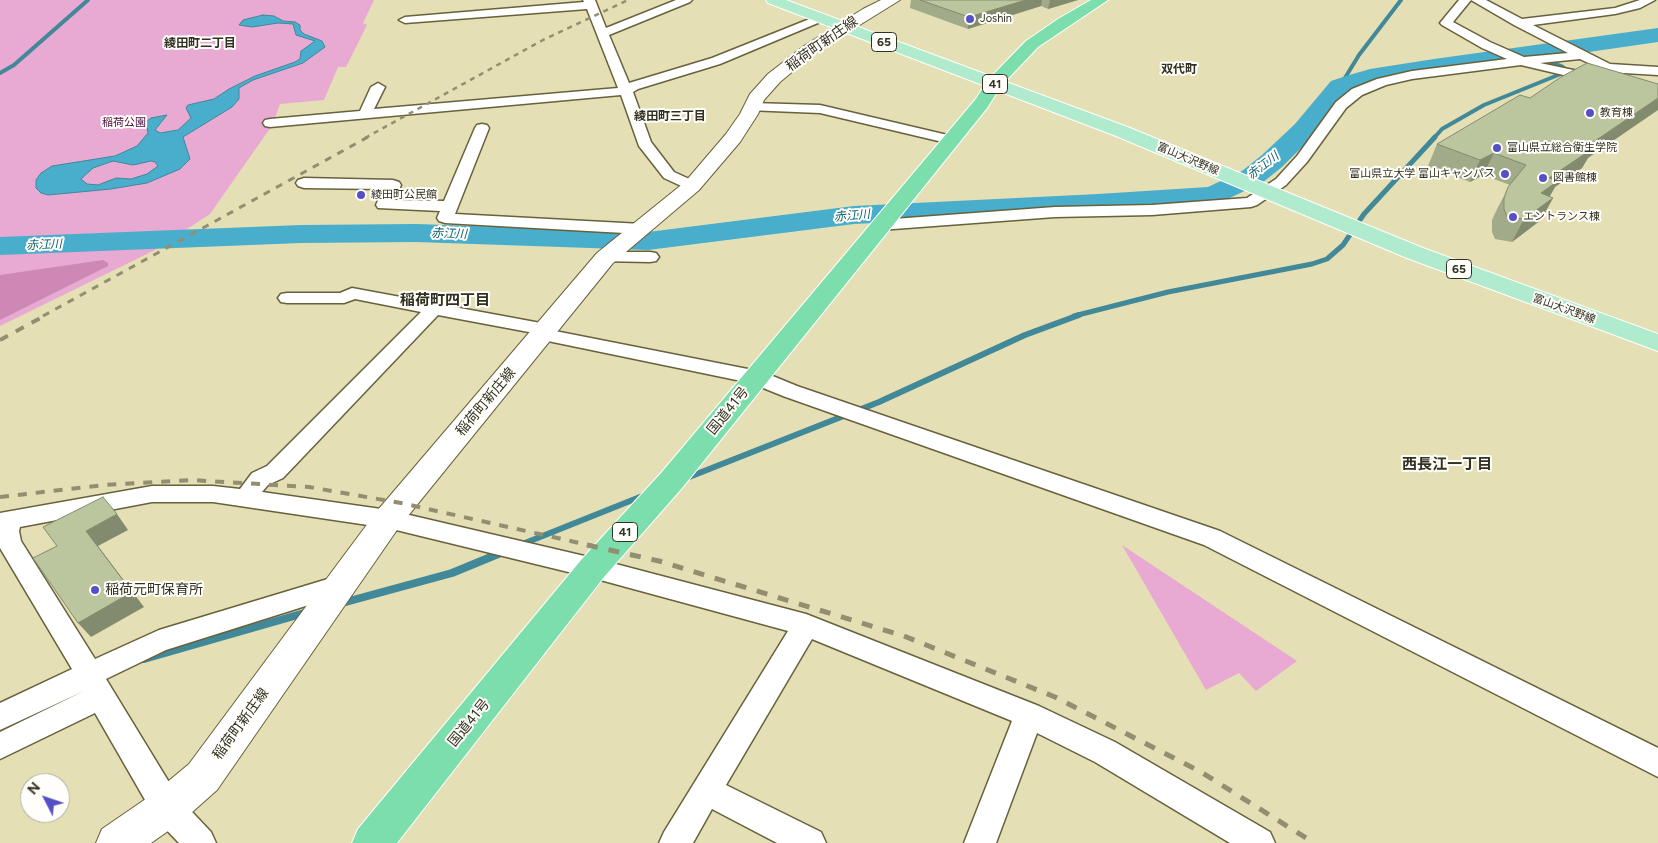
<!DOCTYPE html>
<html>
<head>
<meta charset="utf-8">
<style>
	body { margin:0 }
	#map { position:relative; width:1658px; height:843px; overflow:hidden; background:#e5dfb5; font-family:Figtree,sans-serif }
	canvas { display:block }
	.north { position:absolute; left:20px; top:773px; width:50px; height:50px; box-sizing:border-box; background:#fffefa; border:1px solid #adaca3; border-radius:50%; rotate:311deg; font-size:14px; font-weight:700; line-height:20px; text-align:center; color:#323020 }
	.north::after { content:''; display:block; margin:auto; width:18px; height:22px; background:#5650c7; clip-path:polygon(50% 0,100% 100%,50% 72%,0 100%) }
</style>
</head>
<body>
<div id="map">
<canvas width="1658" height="843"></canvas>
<div class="north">N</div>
</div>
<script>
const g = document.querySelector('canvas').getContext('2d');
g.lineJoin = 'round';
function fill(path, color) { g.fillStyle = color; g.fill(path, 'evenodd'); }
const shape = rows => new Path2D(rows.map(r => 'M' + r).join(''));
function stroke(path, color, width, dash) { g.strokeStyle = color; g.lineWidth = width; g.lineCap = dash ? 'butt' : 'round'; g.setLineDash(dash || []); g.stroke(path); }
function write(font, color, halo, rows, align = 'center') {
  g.font = font + ' Figtree,"Noto Sans JP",sans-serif'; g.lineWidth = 4; g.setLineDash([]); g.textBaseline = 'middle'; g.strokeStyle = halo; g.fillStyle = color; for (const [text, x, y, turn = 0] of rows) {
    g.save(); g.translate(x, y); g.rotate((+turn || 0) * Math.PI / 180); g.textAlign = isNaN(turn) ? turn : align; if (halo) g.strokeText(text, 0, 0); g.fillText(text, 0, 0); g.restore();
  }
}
fill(shape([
	[0,0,374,0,363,23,367,25,346,67,338,67,324,100,280,104,273,124,210,214,155,250,0,326],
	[1122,545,1297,661,1256,691,1239,673,1206,690]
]), '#e8a9d2');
fill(shape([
	[103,260,108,263,108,266,0,320,0,275]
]), '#cd88b6');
const water = shape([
	[263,15,274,16,283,21,295,22,300,25,300,30,304,34,322,41,325,47,303,63,253,80,239,88,239,99,232,107,183,137,190,159,180,169,147,183,111,189,48,195,41,193,36,188,36,180,41,173,52,166,115,156,137,146,148,133,146,122,151,118,167,115,155,130,160,133,178,130,191,118,186,108,188,105,214,99,229,89,255,76,295,62,300,59,301,51,315,41,296,35,293,24,278,23,252,27,239,25,243,20,263,15],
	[113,161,133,165,151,161,155,162,158,166,147,174,131,179,116,178,98,185,87,184,81,179,93,168,113,161]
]);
fill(water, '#48aecc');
stroke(water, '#418898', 1);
stroke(shape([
	[0,73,14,65,88,0],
	[1340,86,1359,55,1401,0],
	[1434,138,1442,129,1484,105,1568,71,1561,66,1530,53]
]), '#418898', 4);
stroke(shape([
	[1074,316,1168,292,1312,264,1327,259,1343,245,1364,214,1435,137]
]), '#418898', 5);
stroke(shape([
	[684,479,879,402,1025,335,1079,315],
	[520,545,645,495]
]), '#418898', 6);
stroke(shape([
	[342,603,452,573,503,552],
	[144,659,308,612],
	[0,731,21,720]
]), '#418898', 8);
fill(shape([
	[1658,28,1658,42,1374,83,1349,91,1313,136,1282,167,1262,183,1223,201,1213,204,1098,212,854,224,648,250,416,242,301,243,0,255,0,237,301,225,416,224,648,232,854,206,1098,194,1208,187,1242,171,1262,155,1295,124,1331,81,1346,76,1370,69,1434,59,1658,28]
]), '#48aecc');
const street = shape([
	[583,0,595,0,606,28,676,0,692,0,690,2,609,35,629,83,712,58,817,16,825,16,827,18,825,20,720,64,638,89,633,92,651,142,674,172,698,183,700,186,698,189,692,191,664,178,639,146,621,95,270,127,265,126,263,123,265,120,270,119,360,111,371,87,378,83,385,87,374,109,618,88,587,9,405,23,399,20,405,17,584,2,583,0],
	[1459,0,1471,0,1453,22,1490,42,1524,57,1568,53,1514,25,1471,0,1486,0,1522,19,1615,8,1640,0,1655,0,1640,8,1615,14,1533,25,1610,64,1658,67,1658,75,1607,72,1580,59,1540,63,1602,76,1604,79,1602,82,1597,83,1521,65,1412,79,1386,85,1362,95,1346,108,1307,162,1286,185,1257,205,1251,207,1152,215,1055,217,880,230,874,229,872,225,874,221,880,220,1055,207,1152,205,1247,198,1276,179,1297,156,1336,102,1352,89,1377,79,1412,71,1507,59,1482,48,1442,25,1440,23,1459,0],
	[752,103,820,105,956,137,958,140,956,143,951,144,820,113,747,110,745,107,747,104,752,103],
	[482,124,487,125,489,128,455,214,642,224,648,225,650,229,648,233,642,234,445,223,439,221,437,218,440,211,378,208,376,205,383,189,304,188,298,186,296,183,298,180,304,178,393,180,399,182,401,185,394,200,444,201,475,128,477,125,482,124],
	[606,252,650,252,656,253,659,257,656,261,650,262,600,261,597,257,600,253,606,252],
	[352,288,546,324,553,326,555,331,763,372,797,386,1220,531,1658,748,1658,777,1204,545,783,396,751,383,543,340,536,338,534,333,438,315,283,478,268,485,262,492,388,510,593,558,806,614,1039,706,1115,742,1270,832,1275,843,1230,843,1095,762,1037,733,996,843,964,843,1012,721,812,639,726,785,821,832,826,843,777,843,712,809,693,843,659,843,664,832,788,631,593,578,388,528,213,502,152,502,20,527,19,531,21,541,95,659,159,630,341,575,350,578,354,585,350,592,166,650,106,679,178,797,211,832,216,843,179,843,156,819,95,713,0,759,0,732,84,691,0,730,0,703,72,669,0,548,0,513,152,486,213,486,240,489,252,473,267,466,421,312,355,299,344,303,287,303,281,302,278,298,281,294,287,293,340,293,352,288]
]);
const secondary = shape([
	[881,0,900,0,816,52,780,82,764,100,758,114,740,142,699,190,613,263,399,527,217,790,181,822,151,843,96,843,102,829,153,794,189,764,377,511,597,253,685,182,726,134,740,114,750,94,768,74,804,46,863,9,881,0]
]);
const primary = shape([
	[766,0,786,0,1130,128,1423,248,1658,334,1658,351,1407,258,1116,136,768,3,766,0]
]);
const highway = shape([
	[1091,0,1108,0,1038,47,1001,86,987,108,682,488,604,577,397,843,352,843,358,829,582,559,662,472,975,100,989,79,1026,41,1058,19,1091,0]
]);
stroke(street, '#67613c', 3);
stroke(secondary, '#67613c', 2);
stroke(primary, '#fff', 2);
stroke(highway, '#fff', 2);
fill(street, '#fff');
fill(secondary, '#fff');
fill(primary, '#b0ebcd');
fill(highway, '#7bdeac');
stroke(shape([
	[365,138,543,40,628,0]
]), '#928e70', 2.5, [5, 5]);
stroke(shape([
	[43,316,368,137]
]), '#928e70', 3, [7, 7]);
stroke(shape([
	[0,340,46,315],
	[0,497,104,485,191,480,309,487,401,503,593,546]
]), '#928e70', 4, [9, 9]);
stroke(shape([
	[587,545,659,561,904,636,1055,697,1201,772,1314,843]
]), '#928e70', 5, [11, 11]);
fill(shape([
	[911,0,1078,0,1048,9,1041,6,968,29,910,8],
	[1437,144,1588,158,1582,168,1555,187,1549,197,1553,198,1541,220,1512,242,1495,239,1492,232,1492,220,1497,209,1510,185,1483,175,1470,182,1428,166]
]), '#a1aa89');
fill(shape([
	[1026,0,1042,0,1041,6,968,29,969,17],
	[1050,0,1078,0,1048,9],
	[1658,98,1658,110,1588,158,1582,168,1555,187,1546,203,1529,215,1549,178,1589,145],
	[1494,153,1483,175,1470,182,1480,160],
	[1553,198,1541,220,1512,242,1524,219],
	[117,514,128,530,98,546,144,607,91,637,78,623,86,531]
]), '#838b6f');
const building = shape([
	[920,0,1026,0,969,17,920,0],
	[1587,63,1658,84,1658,98,1589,145,1595,147,1549,178,1558,181,1541,193,1553,198,1524,219,1507,217,1504,209,1504,198,1508,187,1526,165,1494,153,1480,160,1437,144,1520,95,1530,98,1561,77,1587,63],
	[103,497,117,514,86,531,132,592,78,623,33,558,57,546,43,527,103,497]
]);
fill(building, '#bbc69f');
stroke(building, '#838b6f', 1);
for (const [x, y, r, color] of [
	[970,19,5,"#5650c7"],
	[1590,113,5,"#5650c7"],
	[1497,148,5,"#5650c7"],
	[1505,174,5,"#5650c7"],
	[1543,178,5,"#5650c7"],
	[361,195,5,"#5650c7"],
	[1513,217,5,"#5650c7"],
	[95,590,5,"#5650c7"]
]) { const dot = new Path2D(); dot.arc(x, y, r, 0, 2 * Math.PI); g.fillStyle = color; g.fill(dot); stroke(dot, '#fffefa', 2); }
write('11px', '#323020', '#fffefa', [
	["Joshin",980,19],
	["教育棟",1600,113],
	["富山県立総合衛生学院",1507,148],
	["富山県立大学 富山キャンパス",1495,174,"right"],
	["図書館棟",1553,178],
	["綾田町公民館",371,195],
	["エントランス棟",1523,217]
], 'left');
write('11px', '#4b0e3c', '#fffefa', [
	["稲荷公園",124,123]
]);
write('11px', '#323020', '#fffefa', [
	["富山大沢野線",1188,159,23],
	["富山大沢野線",1564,309,20]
]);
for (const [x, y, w] of [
	[884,42,25],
	[995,84,25],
	[1459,269,25],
	[625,532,25]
]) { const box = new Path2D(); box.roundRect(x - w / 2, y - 9.5, w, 19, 4); g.fillStyle = '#fffefa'; g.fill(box); stroke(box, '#323020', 1); }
write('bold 12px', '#323020', null, [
	["65",884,42],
	["41",995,84],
	["65",1459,269],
	["41",625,532]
]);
write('bold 12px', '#323020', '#fffefa', [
	["綾田町二丁目",200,43],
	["双代町",1179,69],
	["綾田町三丁目",670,116]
]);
write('italic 12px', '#065e73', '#fffefa', [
	["赤江川",1263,166,-38],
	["赤江川",852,216,-5],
	["赤江川",449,234,2],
	["赤江川",44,245,-2]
]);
write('14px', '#323020', '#fffefa', [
	["稲荷町新庄線",822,44,-35],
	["稲荷町新庄線",486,402,-50],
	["国道41号",728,411,-51],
	["国道41号",469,723,-51],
	["稲荷町新庄線",241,724,-54]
]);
write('14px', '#323020', '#fffefa', [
	["稲荷元町保育所",105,590]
], 'left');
write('bold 15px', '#323020', '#fffefa', [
	["稲荷町四丁目",445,301],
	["西長江一丁目",1447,465]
]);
</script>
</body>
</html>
